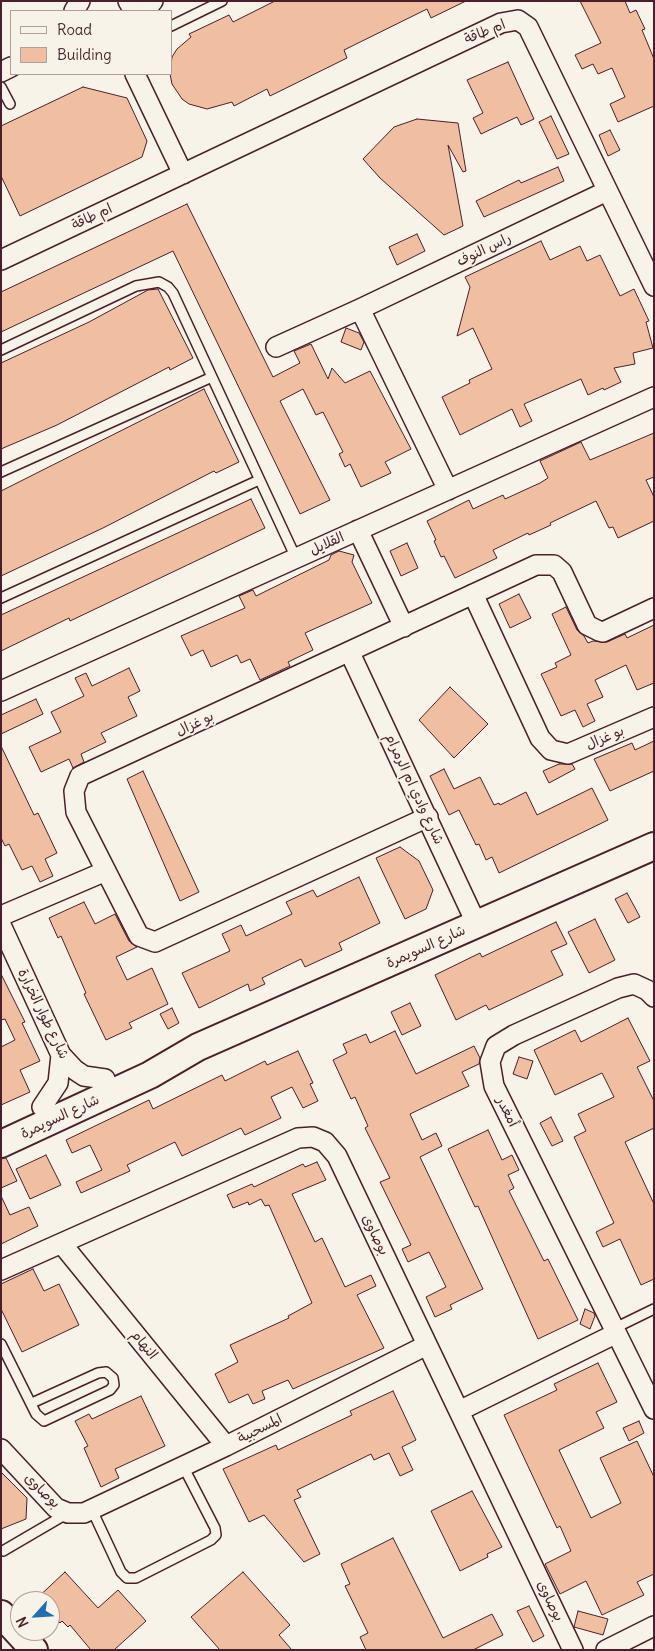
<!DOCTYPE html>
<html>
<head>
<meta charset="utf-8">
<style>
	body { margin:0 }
	#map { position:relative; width:655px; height:1651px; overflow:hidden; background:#f7f3e8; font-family:Delius,sans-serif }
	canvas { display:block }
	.frame { position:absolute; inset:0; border:2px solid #4a1f2b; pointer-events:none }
	.legend { position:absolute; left:10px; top:10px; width:162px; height:65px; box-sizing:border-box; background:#f7f3e8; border:1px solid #b29e9c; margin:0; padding:6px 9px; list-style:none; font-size:15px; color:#4a1f2b }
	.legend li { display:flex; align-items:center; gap:10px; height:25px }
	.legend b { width:25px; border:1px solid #b29e9c }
	.north { position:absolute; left:10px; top:1591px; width:50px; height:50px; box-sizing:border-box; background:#f7f3e8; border:1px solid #b29e9c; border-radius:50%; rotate:244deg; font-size:14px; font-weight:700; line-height:20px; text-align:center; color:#4a1f2b }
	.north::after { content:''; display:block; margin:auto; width:18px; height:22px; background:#1f6fb2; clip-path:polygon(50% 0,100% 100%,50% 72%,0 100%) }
</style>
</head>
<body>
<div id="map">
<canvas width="655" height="1651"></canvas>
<div class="frame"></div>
<ul class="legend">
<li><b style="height:6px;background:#f7f3e8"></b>Road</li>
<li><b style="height:14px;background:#f0bfa1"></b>Building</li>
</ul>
<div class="north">N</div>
</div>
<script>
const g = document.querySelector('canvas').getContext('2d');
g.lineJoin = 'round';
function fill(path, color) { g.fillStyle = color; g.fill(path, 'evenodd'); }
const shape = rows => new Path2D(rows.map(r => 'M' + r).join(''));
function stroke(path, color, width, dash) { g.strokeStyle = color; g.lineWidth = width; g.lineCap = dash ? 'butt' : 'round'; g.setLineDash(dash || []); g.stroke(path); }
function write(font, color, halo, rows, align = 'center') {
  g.font = font + ' Delius,"Playpen Sans Arabic",sans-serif'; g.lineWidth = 4; g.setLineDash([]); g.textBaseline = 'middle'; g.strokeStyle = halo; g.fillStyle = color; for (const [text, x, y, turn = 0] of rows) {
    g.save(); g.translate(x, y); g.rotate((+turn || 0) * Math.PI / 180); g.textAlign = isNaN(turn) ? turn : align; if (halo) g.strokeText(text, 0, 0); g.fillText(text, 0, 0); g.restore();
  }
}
const building = shape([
	[275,1,466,1,431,18,427,9,344,50,347,58,270,96,267,89,234,106,232,102,207,109,189,104,182,99,172,84,170,74,172,57,177,49,191,37,189,34,229,15,233,22,275,1],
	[580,1,625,1,630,13,636,10,645,29,642,30,654,59,654,106,618,122,610,104,625,97,612,68,598,74,593,64,582,69,575,55,601,43,580,1],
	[508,62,534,119,521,125,517,117,481,134,473,118,483,113,467,80,508,62],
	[83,87,127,98,147,141,142,157,20,216,1,176,1,126,83,87],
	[551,116,569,154,557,159,539,122,551,116],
	[417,119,458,123,466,171,463,172,448,145,463,226,444,235,380,178,363,159,394,127,417,119],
	[610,130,620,150,608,156,599,135,610,130],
	[558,167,564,181,484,217,476,201,519,180,521,183,558,167],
	[187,204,273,377,300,363,294,351,311,344,328,379,332,368,345,383,370,371,411,449,385,462,391,473,361,487,350,464,345,467,339,454,343,452,323,412,316,415,303,389,280,401,330,500,300,514,173,251,1,332,1,292,187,204],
	[417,234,425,251,397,265,389,247,417,234],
	[541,241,550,260,580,246,587,261,600,255,620,296,634,289,649,321,646,322,653,348,633,353,635,364,614,368,621,382,604,390,603,388,588,395,581,379,524,404,532,421,520,427,512,409,460,435,442,397,470,383,469,380,492,369,473,328,457,336,470,287,465,277,541,241],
	[158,289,193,358,170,370,169,367,57,425,1,449,1,363,89,322,148,290,158,289],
	[346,328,359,333,364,342,361,350,341,342,346,328],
	[204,389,239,462,216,473,214,471,103,528,1,576,1,491,204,389],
	[654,433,654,477,646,480,654,497,654,521,618,538,613,527,609,528,596,501,550,523,551,525,529,535,528,533,493,550,497,558,455,578,444,556,441,557,434,541,436,540,427,521,469,500,473,509,503,495,505,499,540,483,548,478,540,461,581,442,590,460,654,433],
	[251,499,265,528,70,621,69,618,1,651,1,615,251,499],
	[407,543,418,568,401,576,390,551,407,543],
	[339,551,354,555,352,562,372,603,305,633,313,650,288,662,290,666,260,680,250,659,241,663,237,655,211,667,203,650,191,656,181,636,245,608,239,596,253,590,256,596,329,560,331,555,339,551],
	[519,594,531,618,510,628,499,604,519,594],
	[566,607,577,630,584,636,588,643,593,641,607,642,625,634,627,638,654,625,654,683,637,690,626,665,595,680,603,697,587,704,595,721,583,727,575,710,561,716,541,674,557,667,555,663,571,655,552,614,566,607],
	[129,668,140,691,128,697,137,716,101,733,106,742,81,754,84,762,73,768,69,759,41,772,29,747,61,732,51,712,84,696,75,678,86,673,92,686,129,668],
	[450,687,488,724,454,758,419,720,450,687],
	[36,699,43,714,1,734,1,715,36,699],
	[654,741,654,771,610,791,594,759,632,743,635,750,654,741],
	[1,746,34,815,38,813,57,853,45,859,53,876,40,882,32,866,22,870,9,844,5,846,1,838,1,746],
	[559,764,572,764,575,769,549,783,543,771,559,764],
	[444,769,454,789,480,777,494,805,499,803,500,805,526,792,537,815,592,788,608,820,499,873,492,857,486,860,479,844,476,845,459,810,449,815,430,776,444,769],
	[143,771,199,892,180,901,127,779,143,771],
	[400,847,419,861,433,890,426,909,405,919,376,858,400,847],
	[359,877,380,923,339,943,342,950,305,967,301,959,262,978,265,984,250,991,248,984,199,1008,182,973,230,951,222,934,241,925,246,936,292,914,286,902,313,890,317,897,359,877],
	[627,893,640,917,628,923,615,899,627,893],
	[84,902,95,924,115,914,129,941,137,947,116,957,127,980,152,968,168,1004,129,1023,132,1028,106,1040,84,994,86,993,61,936,58,938,49,918,84,902],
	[595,919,615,960,589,973,568,932,595,919],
	[556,922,567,944,551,951,563,975,489,1010,486,1005,456,1020,435,975,480,953,482,957,556,922],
	[1,974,25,1022,22,1023,40,1061,20,1070,30,1092,1,1105,1,1047,15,1040,5,1019,1,1020,1,974],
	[410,1003,421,1026,402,1035,391,1012,410,1003],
	[172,1008,179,1023,168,1029,160,1014,172,1008],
	[628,1018,650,1061,637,1067,654,1101,654,1128,625,1142,654,1204,654,1279,641,1285,620,1239,603,1247,596,1232,614,1223,574,1137,586,1131,578,1114,614,1097,602,1073,555,1095,534,1050,575,1030,581,1042,628,1018],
	[395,1031,416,1074,474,1046,480,1058,479,1064,462,1072,469,1086,410,1114,422,1140,436,1133,442,1146,420,1157,483,1289,450,1305,452,1309,435,1317,426,1297,446,1287,429,1252,408,1262,402,1249,411,1245,380,1182,390,1178,365,1128,368,1126,355,1097,351,1099,333,1060,347,1053,343,1044,366,1034,370,1043,395,1031],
	[298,1051,313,1083,310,1084,318,1101,303,1108,292,1087,271,1097,281,1118,245,1135,241,1128,182,1156,175,1142,127,1165,130,1171,81,1193,76,1182,102,1170,90,1145,72,1153,66,1140,149,1100,153,1109,222,1075,225,1081,265,1061,267,1065,298,1051],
	[519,1057,533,1061,527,1079,513,1074,519,1057],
	[551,1117,563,1141,552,1146,540,1123,551,1117],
	[488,1130,502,1160,512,1155,519,1170,508,1175,514,1188,509,1191,544,1261,548,1259,578,1320,538,1339,478,1206,475,1207,448,1149,488,1130],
	[46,1155,61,1185,30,1199,16,1169,46,1155],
	[6,1158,17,1181,1,1188,1,1159,6,1158],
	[317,1162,326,1180,292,1194,315,1242,322,1238,345,1287,371,1275,376,1286,357,1295,384,1348,293,1389,288,1380,262,1391,265,1399,253,1404,248,1394,229,1403,215,1374,238,1362,230,1345,289,1318,288,1316,312,1303,269,1205,265,1206,261,1199,249,1205,248,1202,233,1208,227,1195,252,1184,254,1187,303,1164,305,1167,317,1162],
	[1,1196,10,1215,29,1207,38,1226,1,1244,1,1196],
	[33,1269,44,1291,59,1284,79,1325,22,1352,1,1309,1,1284,33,1269],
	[585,1309,594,1313,595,1316,590,1329,580,1324,585,1309],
	[598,1363,617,1402,596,1412,604,1428,559,1450,591,1518,621,1503,600,1458,637,1441,654,1477,654,1574,637,1582,644,1595,602,1615,586,1581,560,1594,545,1564,571,1551,560,1526,557,1528,504,1415,557,1390,554,1384,598,1363],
	[393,1391,416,1440,402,1447,413,1470,400,1476,389,1453,374,1460,371,1454,297,1490,301,1497,294,1500,320,1554,304,1562,264,1515,249,1522,223,1469,276,1445,278,1450,352,1415,350,1411,393,1391],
	[141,1396,165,1446,115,1469,119,1478,101,1487,84,1448,88,1446,75,1421,89,1414,92,1419,141,1396],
	[639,1421,644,1433,629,1441,623,1428,639,1421],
	[1,1472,27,1498,26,1519,1,1529,1,1472],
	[472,1491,502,1547,487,1554,488,1557,460,1571,431,1511,472,1491],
	[393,1538,443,1638,492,1614,503,1635,473,1650,366,1650,360,1637,368,1633,345,1586,350,1584,341,1564,393,1538],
	[65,1572,98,1608,118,1590,146,1621,114,1650,91,1650,70,1625,68,1627,62,1621,60,1623,50,1612,50,1601,34,1601,65,1572],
	[243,1572,290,1625,279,1635,292,1650,220,1650,191,1617,243,1572],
	[529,1606,544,1636,533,1642,517,1611,529,1606],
	[578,1611,608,1619,603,1635,574,1627,578,1611]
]);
fill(building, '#f0bfa1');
stroke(building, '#4a1f2b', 1);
const lane = shape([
	[171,26,222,1],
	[1,87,10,104],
	[1,350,136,286,159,282,168,287,173,293,296,558],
	[1,472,212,377],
	[1,598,259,480],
	[613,1329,654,1309],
	[1,1344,36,1414,44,1421,110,1390,114,1385,113,1378,106,1372,98,1373,32,1403],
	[92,1510,121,1572,127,1578,136,1578,211,1540,216,1535,215,1528,183,1466],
	[3,1551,68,1513]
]);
const street = shape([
	[128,1,134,11],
	[74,11,80,1],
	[145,11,153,1],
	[1,72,11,67],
	[135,74,183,174],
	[1,260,501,23,518,20,528,27,654,286],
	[360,309,448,490],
	[276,347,360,309,607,191],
	[358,530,404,627],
	[473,594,540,738,551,750,568,754,654,717],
	[350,653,477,925],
	[1,691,654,397],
	[428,817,155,942,139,936,76,812,74,791,80,776,536,565,554,565,562,572,587,625,599,631,603,632,654,608],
	[1,916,106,871],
	[1,925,61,1055,75,1070,84,1076,105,1079],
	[654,997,647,990,634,984,618,988,514,1035,496,1046,490,1062,494,1086,654,1409],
	[42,1107,58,1083,61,1055],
	[62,1244,226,1446],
	[1,1270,298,1138,313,1137,325,1142,337,1156,573,1650],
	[459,1411,615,1334],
	[1,1449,56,1508,68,1513,84,1513,226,1446,427,1345],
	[606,1650,654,1626]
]);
const secondary = shape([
	[1,1144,150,1075,198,1047,654,846],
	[1,1614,34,1650]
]);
stroke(lane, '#4a1f2b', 12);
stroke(street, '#4a1f2b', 22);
stroke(secondary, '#4a1f2b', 30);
stroke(lane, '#f7f3e8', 9);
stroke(street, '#f7f3e8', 19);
stroke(secondary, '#f7f3e8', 26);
write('14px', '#4a1f2b', '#f7f3e8', [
	["ام طاقة",485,32,-22],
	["ام طاقة",92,217,-25],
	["راس النوف",484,250,-26],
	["القلايل",327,544,-24],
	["بو غزال",195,724,-25],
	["بو غزال",605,738,-23],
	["شارع وادي ام الرمرام",414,789,65],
	["شارع السويمرة",426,947,-24],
	["شارع طوار الخرارة",43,1014,64],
	["أمغدر",507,1112,64],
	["شارع السويمرة",60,1117,-25],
	["بوصاوى",375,1235,64],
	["النهام",144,1345,51],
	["المسحبية",260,1429,-27],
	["بوصاوى",42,1491,44],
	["بوصاوى",550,1601,64]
]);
</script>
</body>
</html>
